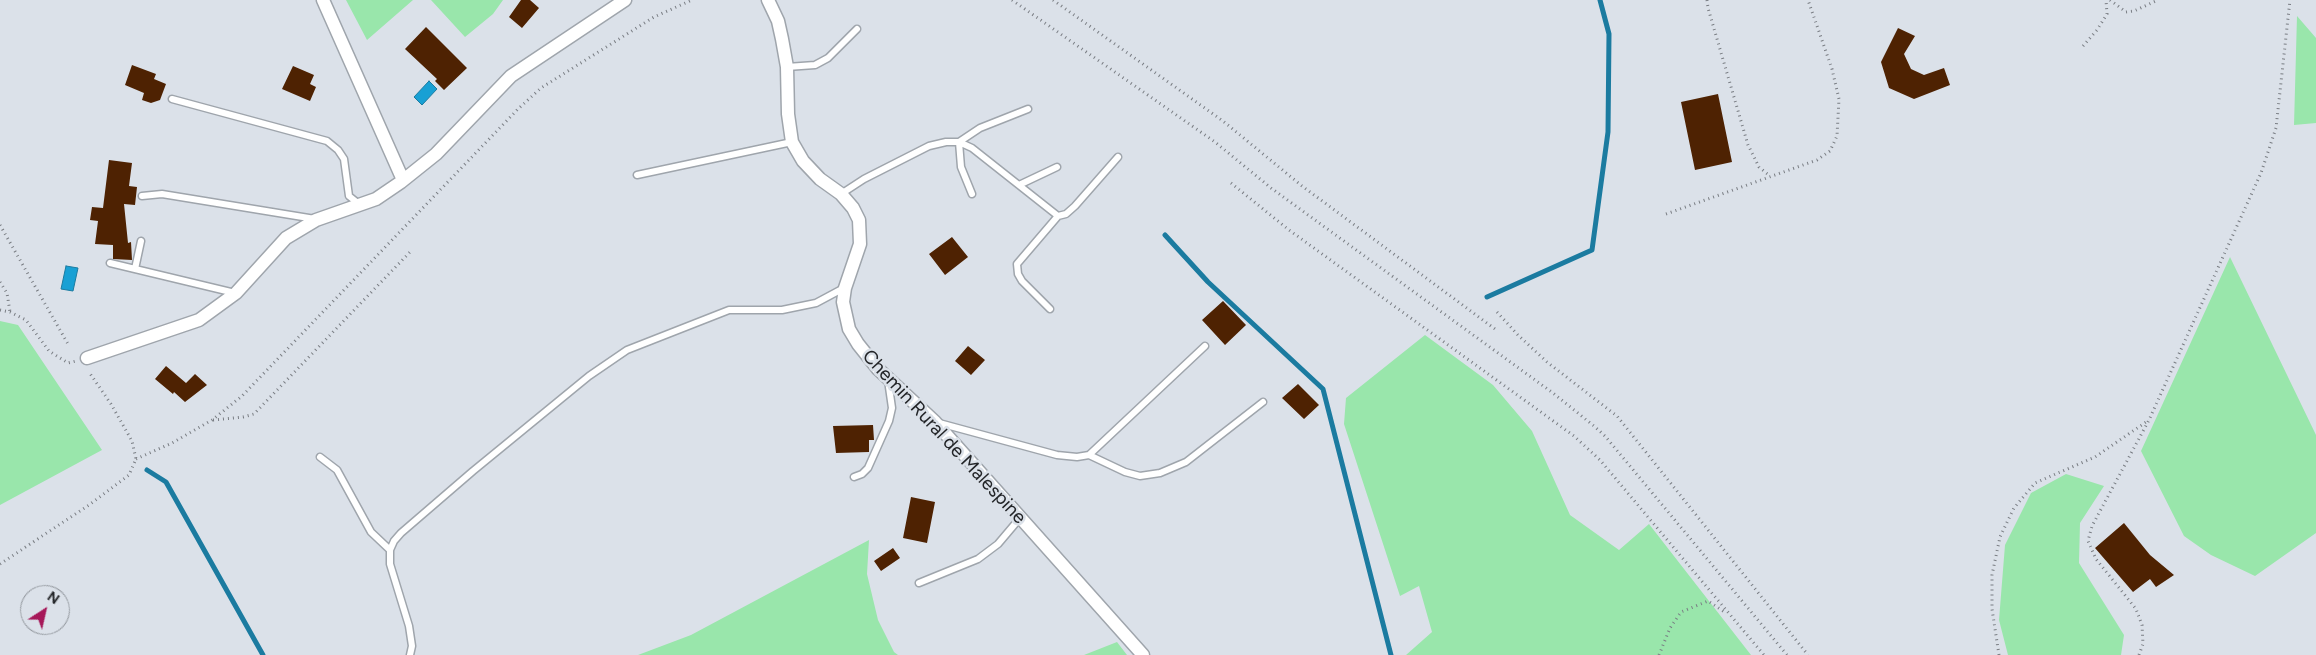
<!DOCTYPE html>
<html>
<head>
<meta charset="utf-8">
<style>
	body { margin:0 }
	#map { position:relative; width:2316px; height:655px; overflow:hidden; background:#dbe1e9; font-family:Figtree,sans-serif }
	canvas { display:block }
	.north { position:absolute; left:20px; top:585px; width:50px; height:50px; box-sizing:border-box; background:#dbe1e9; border:1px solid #91969c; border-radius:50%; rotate:35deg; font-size:14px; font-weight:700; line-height:20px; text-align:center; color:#232528 }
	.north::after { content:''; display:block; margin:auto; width:18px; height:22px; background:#a61859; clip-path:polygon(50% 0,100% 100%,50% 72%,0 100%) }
</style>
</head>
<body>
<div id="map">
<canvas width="2316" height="655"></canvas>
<div class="north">N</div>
</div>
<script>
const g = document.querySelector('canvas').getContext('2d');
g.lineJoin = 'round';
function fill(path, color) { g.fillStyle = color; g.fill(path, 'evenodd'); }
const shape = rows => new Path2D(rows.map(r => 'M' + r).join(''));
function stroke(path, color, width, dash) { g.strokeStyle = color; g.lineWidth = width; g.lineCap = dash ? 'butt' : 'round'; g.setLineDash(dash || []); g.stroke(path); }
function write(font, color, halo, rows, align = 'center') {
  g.font = font + ' Figtree,sans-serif'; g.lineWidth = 5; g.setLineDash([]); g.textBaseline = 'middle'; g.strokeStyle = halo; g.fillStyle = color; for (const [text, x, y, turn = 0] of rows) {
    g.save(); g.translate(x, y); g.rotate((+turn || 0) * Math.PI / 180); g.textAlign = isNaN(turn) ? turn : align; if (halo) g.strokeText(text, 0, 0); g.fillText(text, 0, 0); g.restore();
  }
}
fill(shape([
	[346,0,413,0,367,40],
	[431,0,503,0,493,14,465,37],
	[2297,16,2316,38,2316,123,2294,125],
	[2230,257,2316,435,2316,533,2255,576,2211,555,2184,536,2141,451],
	[0,321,18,325,102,450,0,505],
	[1425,335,1493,385,1532,431,1570,515,1619,550,1649,524,1751,655,1406,655,1432,632,1419,586,1400,596,1344,424,1346,398],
	[2066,474,2104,486,2080,523,2079,563,2124,635,2121,655,2008,655,1999,620,2005,545,2031,493],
	[869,540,867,574,878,620,894,652,898,655,638,655,691,635],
	[1117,642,1127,655,1084,655]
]), '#99e6ab');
const water = shape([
	[429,81,437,89,422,105,414,97,429,81],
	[66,266,78,268,73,291,61,289,66,266]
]);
fill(water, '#18a0d4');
stroke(water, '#1b7ba0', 1);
stroke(shape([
	[1165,235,1208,282,1323,389,1391,655],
	[1487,297,1592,250,1608,132,1609,34,1600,0],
	[147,470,166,482,263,655]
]), '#1b7ba0', 5);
fill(shape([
	[521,0,530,0,539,8,522,28,509,17],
	[426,27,467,68,444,90,435,81,437,79,405,49],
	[1898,28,1915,36,1904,54,1911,69,1924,75,1944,68,1950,85,1914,99,1889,88,1881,62],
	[132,65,156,74,154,79,166,84,160,100,151,103,142,100,144,93,125,85],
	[293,66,314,75,310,84,316,87,310,101,282,89],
	[1718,94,1732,162,1695,170,1681,102],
	[109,160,132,163,129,186,137,187,135,205,124,204,128,243,131,242,132,260,113,259,113,245,95,244,98,221,90,220,92,207,103,208],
	[952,237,968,257,945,275,929,254],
	[1223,301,1246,325,1225,345,1202,320],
	[968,346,985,360,971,375,955,361],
	[166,366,186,383,195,374,207,385,185,402,174,392,173,394,155,379],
	[1298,384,1319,405,1304,419,1282,398],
	[873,425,874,440,869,440,869,452,836,453,833,426],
	[911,497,935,502,927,543,903,538],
	[2124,523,2150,555,2174,575,2156,587,2150,579,2133,592,2095,548],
	[893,548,900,558,881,571,874,561]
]), '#4e2202');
const lane = shape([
	[787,67,815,65,828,58,857,29],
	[172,99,327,141,338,150,344,159,349,196,359,204],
	[637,175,792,142],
	[1019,185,1057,167],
	[841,194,864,179,929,146,946,142,959,142,972,148,1058,216,1066,214,1075,206,1118,157],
	[972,194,961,167,959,142,980,128,1028,109],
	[142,196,162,194,315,219],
	[110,263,235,293],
	[135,269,141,241],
	[1050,309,1022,281,1018,274,1017,264,1058,216],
	[1205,346,1089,455,1125,472,1140,476,1160,473,1186,462,1263,402],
	[939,423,1057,455,1077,457,1089,455],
	[320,457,337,470,371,532,390,550],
	[854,477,862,474,868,468,889,421,892,408,888,380],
	[919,583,978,559,998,544,1020,518],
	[410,655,412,646,409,626,390,564,390,550,394,541,401,533,473,471,589,376,627,350,729,310,782,310,816,303,844,288]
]);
const street = shape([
	[323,0,403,180],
	[768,0,778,21,782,39,787,67,788,114,792,142,803,161,820,179,841,194,853,208,859,220,860,244,845,288,843,302,849,329,858,344,878,369,935,422,1143,655],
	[87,358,199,320,236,293,286,238,316,220,376,199,401,182,436,154,511,76,625,0]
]);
stroke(lane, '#9fa5ac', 9);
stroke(street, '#9fa5ac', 15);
stroke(shape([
	[1012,0,1215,142,1271,188,1553,393,1594,426,1605,436,1787,655],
	[1053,0,1223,121,1302,186,1495,329],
	[1707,0,1708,8,1748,145,1759,167,1770,176],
	[2110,0,2126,12,2134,11,2158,0],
	[2083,46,2097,30,2107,14,2106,0],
	[1231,183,1289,230,1574,436,1600,460,1764,655],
	[1666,214,1817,160,1830,151,1837,136,1839,99,1832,69,1808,0],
	[0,225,68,344],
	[0,282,7,293,10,312],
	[0,310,10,312,26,320,49,351,68,363,76,361],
	[1497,312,1518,335,1547,362,1617,416,1808,655],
	[213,420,243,417,254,414,411,251],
	[136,459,172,443,212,420,242,396,518,109,541,88,654,17,692,0],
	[0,564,89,505,129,475,136,459,132,441,111,404,89,372],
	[1659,655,1670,628,1681,612,1708,601,1726,613],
	[1999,655,1992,609,1992,575,2000,537,2014,508,2035,483,2095,457,2149,420],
	[2139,655,2143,644,2142,625,2136,609,2096,559,2088,541,2092,526,2149,420,2261,173,2276,128,2290,0]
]), '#797d83', 3, [1, 4]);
stroke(lane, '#fff', 6);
stroke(street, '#fff', 12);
write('19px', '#232528', '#dbe1e9', [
	["Chemin Rural de Malespine",944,437,47]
]);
</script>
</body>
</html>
